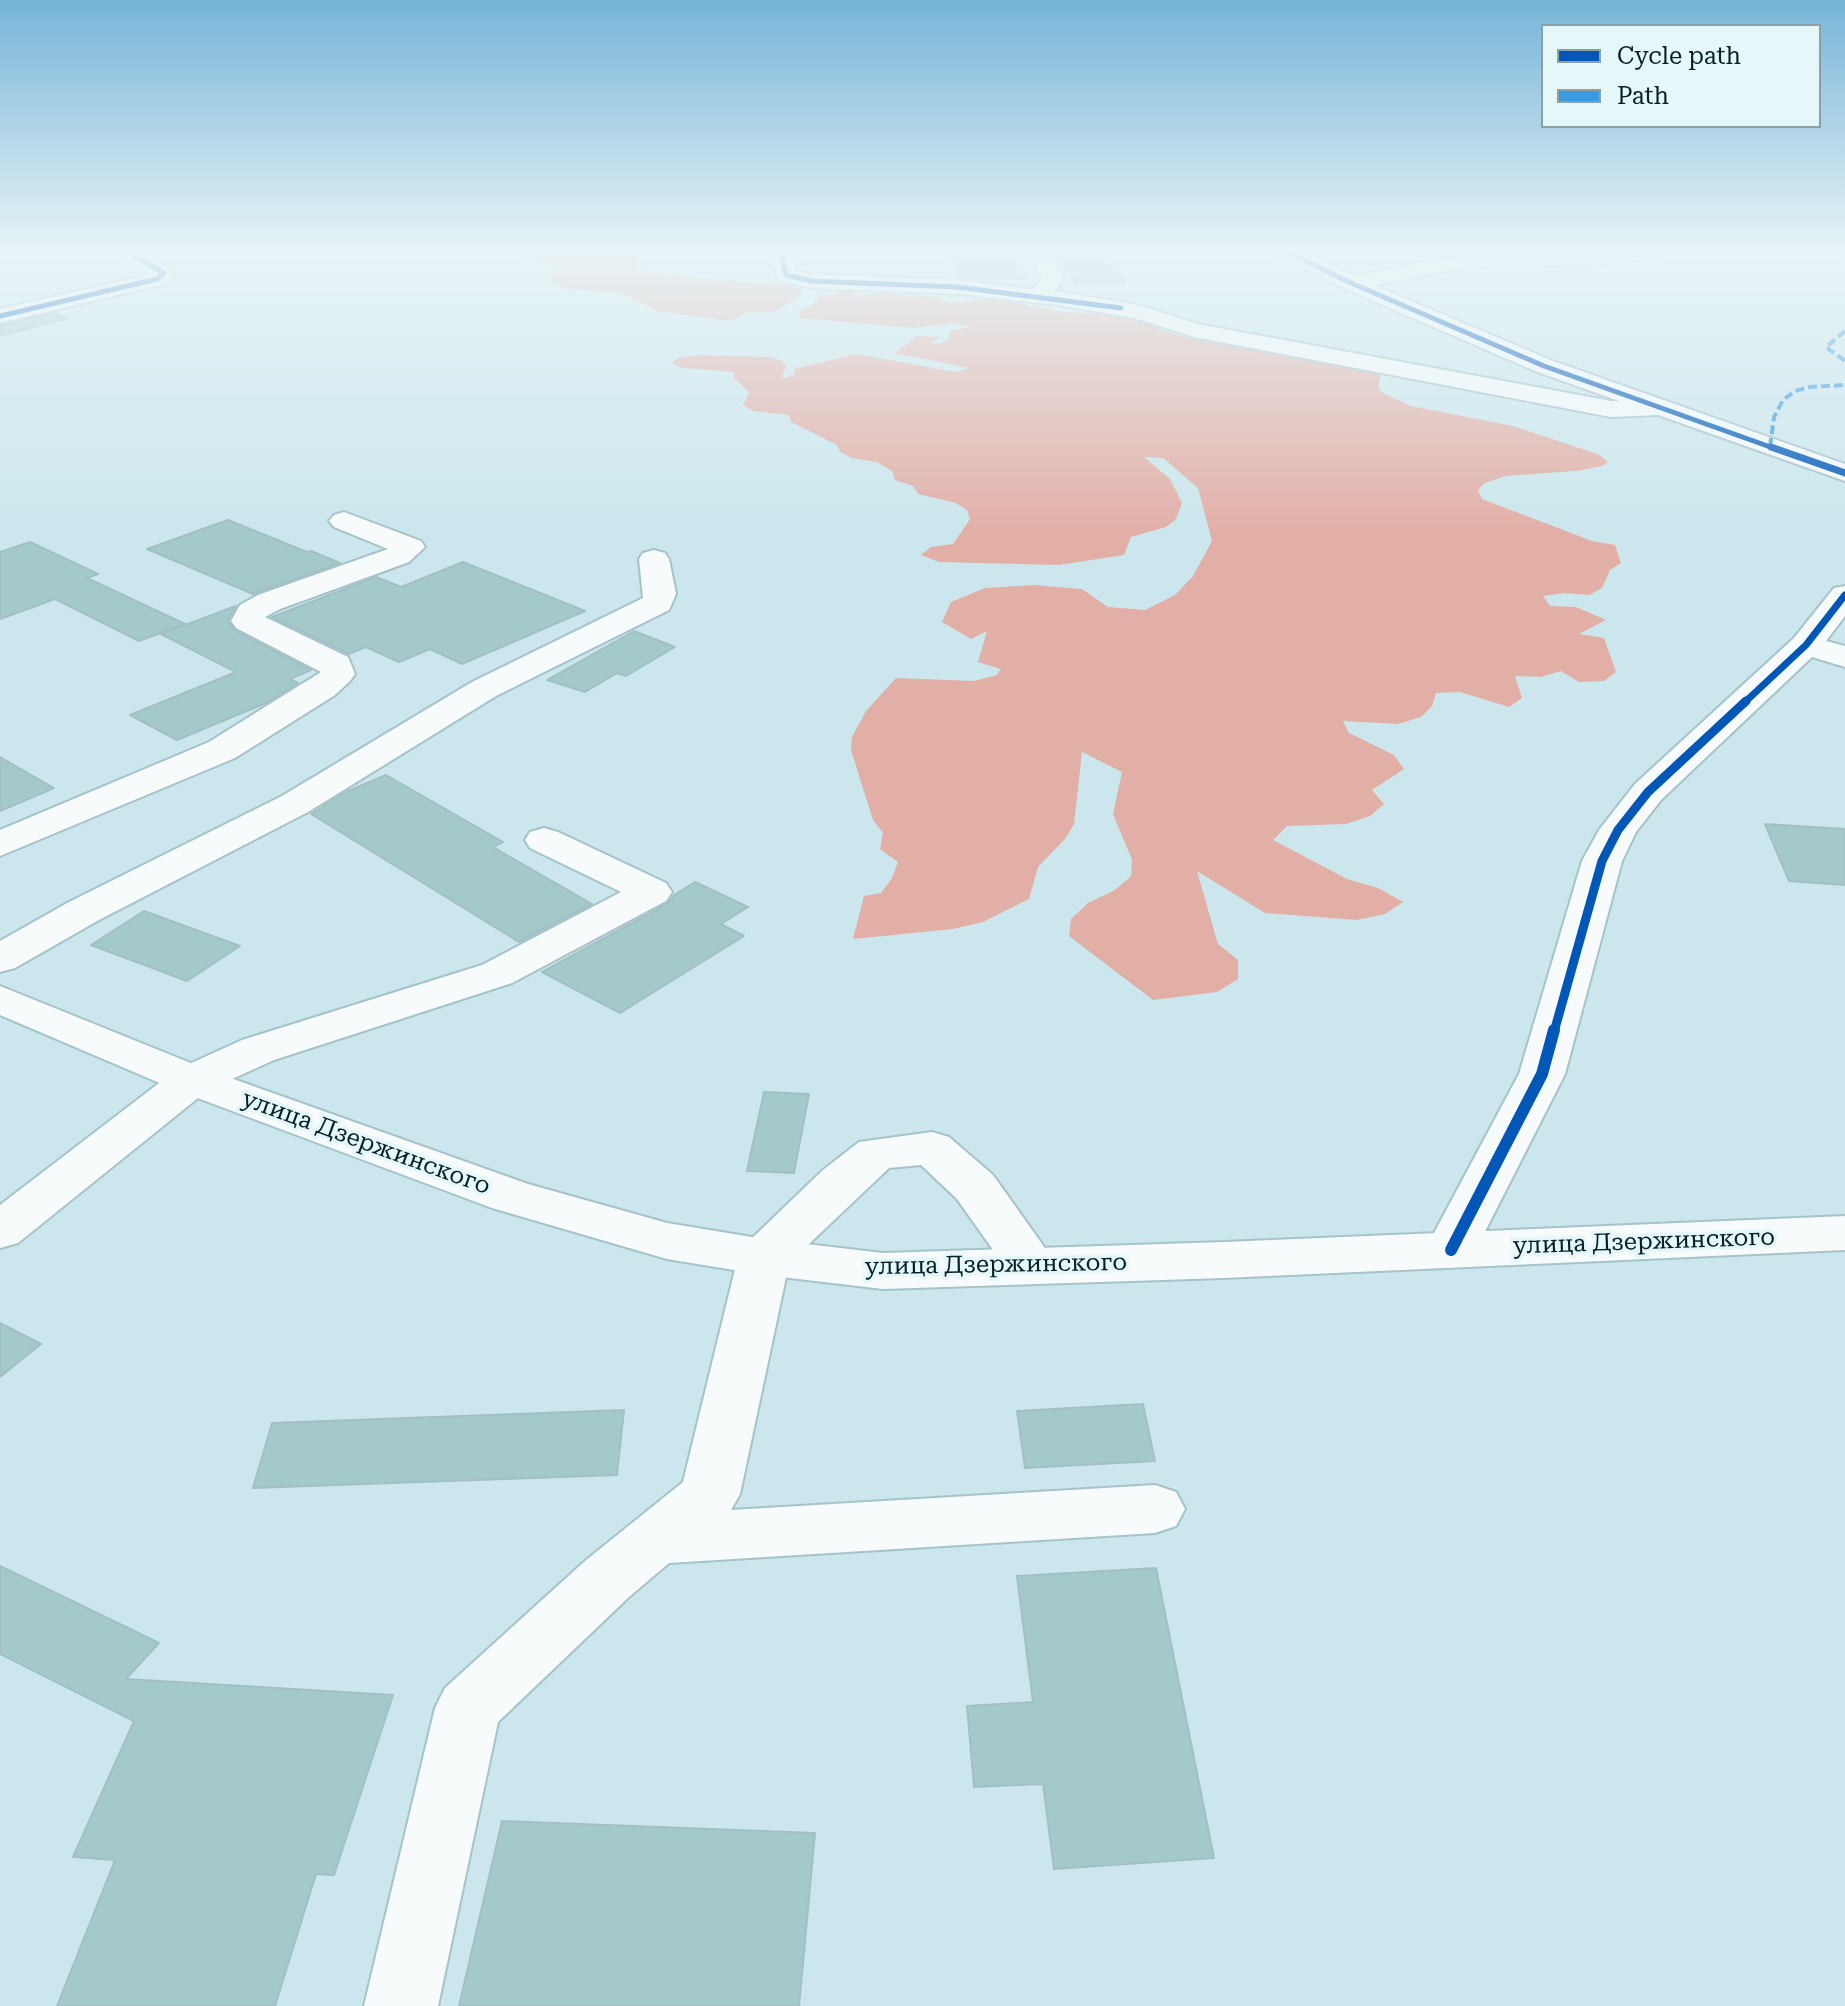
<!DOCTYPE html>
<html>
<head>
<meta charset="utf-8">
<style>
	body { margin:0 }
	#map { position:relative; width:1845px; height:2006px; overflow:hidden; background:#cbe7ed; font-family:"Roboto Serif",serif }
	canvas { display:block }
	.legend { position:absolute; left:1541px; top:24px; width:280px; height:104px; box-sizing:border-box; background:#e6f7fa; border:2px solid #8ba1a5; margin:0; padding:10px 14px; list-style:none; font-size:24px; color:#032126 }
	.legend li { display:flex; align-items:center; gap:16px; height:40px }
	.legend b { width:40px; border:2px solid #8ba1a5 }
</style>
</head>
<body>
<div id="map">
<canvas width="1845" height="2006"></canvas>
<ul class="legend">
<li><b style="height:10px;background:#0057b8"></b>Cycle path</li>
<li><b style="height:10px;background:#399be0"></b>Path</li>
</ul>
</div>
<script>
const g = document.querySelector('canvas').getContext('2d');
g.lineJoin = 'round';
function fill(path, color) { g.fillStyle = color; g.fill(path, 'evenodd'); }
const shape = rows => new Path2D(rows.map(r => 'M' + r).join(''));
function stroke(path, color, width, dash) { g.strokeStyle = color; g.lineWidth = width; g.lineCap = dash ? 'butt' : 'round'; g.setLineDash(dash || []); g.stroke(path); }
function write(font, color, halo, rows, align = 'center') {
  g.font = font + ' "Roboto Serif",serif'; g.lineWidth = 7; g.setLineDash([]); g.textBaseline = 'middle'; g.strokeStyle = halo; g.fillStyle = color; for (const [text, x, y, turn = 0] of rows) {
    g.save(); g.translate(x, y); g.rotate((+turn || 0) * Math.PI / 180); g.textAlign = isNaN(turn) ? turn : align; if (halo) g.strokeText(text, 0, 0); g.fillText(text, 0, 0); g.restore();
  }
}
fill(shape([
	[535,251,631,251,640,258,635,268,678,277,789,285,800,289,802,294,780,309,767,313,750,312,729,321,658,311,619,292,566,289,556,285,551,281,553,271,548,262,526,257],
	[838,290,851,290,858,295,889,293,939,298,950,303,993,299,1064,312,1134,316,1163,331,1202,341,1377,371,1381,376,1378,387,1381,392,1411,406,1513,426,1600,455,1608,462,1602,466,1576,471,1505,476,1485,483,1478,490,1482,499,1592,541,1615,545,1621,563,1610,570,1602,588,1589,595,1565,593,1543,596,1550,606,1576,607,1606,620,1579,634,1604,638,1616,672,1604,681,1579,682,1561,671,1541,677,1515,676,1522,698,1509,707,1460,692,1436,693,1432,706,1421,717,1398,724,1343,721,1349,733,1394,755,1404,769,1372,790,1384,804,1370,816,1346,824,1287,826,1273,840,1347,879,1378,888,1403,902,1385,914,1357,920,1265,913,1197,871,1218,944,1238,960,1238,979,1217,992,1153,1000,1069,936,1071,919,1088,903,1115,890,1131,876,1132,860,1113,814,1122,772,1082,752,1074,824,1065,839,1038,867,1029,899,983,922,953,929,853,939,864,896,881,893,892,878,898,862,880,849,883,833,873,820,851,750,852,737,866,711,896,678,974,681,997,675,1001,669,978,662,987,631,971,639,942,622,951,602,985,588,1034,585,1082,589,1108,607,1145,610,1175,595,1193,576,1212,541,1198,488,1163,458,1144,457,1170,479,1182,503,1176,519,1166,527,1131,537,1124,555,1059,565,939,562,921,555,931,547,953,544,970,519,967,510,956,503,918,494,913,486,895,480,892,471,877,462,852,458,840,452,837,445,791,422,789,415,753,411,743,405,749,392,734,378,734,372,682,368,671,363,678,358,695,355,769,357,782,361,786,367,781,379,794,375,795,369,856,354,956,372,969,368,895,353,917,336,940,337,931,343,939,344,950,338,949,331,971,327,954,323,913,328,799,318,800,309,811,307,821,295,833,295]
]), '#e2afa7');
const building = shape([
	[1014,251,1028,279,960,277,951,252,1014,251],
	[1100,255,1126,282,1076,284,1056,257,1100,255],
	[53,313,68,318,0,336,0,326,53,313],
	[228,520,307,552,311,551,340,563,253,594,147,549,228,520],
	[30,542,98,574,87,578,185,624,139,641,55,599,0,619,0,552,30,542],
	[463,562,585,611,462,664,430,649,399,662,366,647,349,654,272,617,376,577,401,587,463,562],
	[236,606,228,620,235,631,311,670,290,679,298,683,266,703,177,740,130,715,236,672,161,634,236,606],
	[634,631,675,647,626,676,617,673,585,692,547,680,634,631],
	[0,757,54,788,0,811,0,757],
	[386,775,503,842,493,847,592,904,519,942,311,814,346,792,386,775],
	[1765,824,1845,829,1845,885,1789,881,1765,824],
	[695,882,748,907,721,924,744,936,620,1013,542,972,667,904,674,895,695,882],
	[144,911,240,946,187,981,91,945,144,911],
	[764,1092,809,1094,794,1173,747,1171,764,1092],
	[0,1323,41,1344,0,1377,0,1323],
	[1143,1404,1155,1461,1025,1468,1017,1411,1143,1404],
	[624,1410,617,1475,253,1488,272,1423,624,1410],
	[0,1566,159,1643,126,1679,393,1695,334,1875,316,1874,275,2006,57,2006,115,1860,73,1857,134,1721,0,1654,0,1566],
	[1156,1568,1214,1858,1054,1869,1043,1784,974,1787,967,1706,1033,1702,1017,1576,1156,1568],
	[502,1821,815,1833,799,2006,459,2006,502,1821]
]);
fill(building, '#a3c9cb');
stroke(building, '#a2c0c3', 2);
const minor = shape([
	[116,251,141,251,175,273,165,284,0,323,0,309,150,274,116,251],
	[771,251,791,251,796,271,811,274,957,280,1032,289,1042,279,1027,251,1047,251,1064,280,1054,291,1138,305,1198,324,1611,401,1619,401,1535,371,1343,288,1279,255,1276,251,1302,251,1354,276,1460,256,1659,251,1656,255,1629,262,1460,268,1374,285,1553,361,1845,464,1845,481,1658,415,1611,417,1194,337,1134,318,1058,305,957,294,811,288,778,280,771,251],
	[344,512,421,541,425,547,409,562,280,609,265,617,348,657,355,674,350,681,335,695,235,758,0,856,0,830,209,742,321,672,236,628,231,621,240,605,258,595,388,549,334,527,329,521,334,515,344,512],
	[654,550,665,553,669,559,676,594,669,610,496,696,308,812,99,920,15,968,0,972,0,941,69,902,282,796,472,682,643,598,639,559,643,553,654,550],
	[1845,586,1845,616,1826,641,1845,646,1845,667,1812,657,1661,800,1636,832,1622,861,1565,1074,1469,1263,1451,1268,1433,1263,1425,1250,1519,1074,1582,861,1599,830,1635,784,1794,638,1834,588,1845,586],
	[544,828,558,832,666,883,672,892,666,901,512,983,274,1060,208,1090,18,1243,0,1248,0,1205,176,1070,242,1040,482,965,621,892,530,848,525,840,530,832,544,828],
	[932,1132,949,1137,993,1175,1057,1265,1049,1278,1031,1283,1013,1278,957,1199,921,1165,889,1168,789,1263,740,1494,731,1510,1155,1485,1176,1492,1185,1509,1176,1526,1155,1533,669,1563,629,1597,498,1722,438,2006,364,2006,435,1708,445,1688,585,1561,683,1482,738,1257,746,1244,823,1170,859,1142,932,1132]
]);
const major = shape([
	[0,986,208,1070,528,1184,667,1223,764,1239,883,1253,1224,1242,1845,1216,1845,1250,1224,1278,883,1289,764,1275,667,1259,492,1208,176,1090,0,1015,0,986]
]);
stroke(minor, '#a5c3c9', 4);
stroke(major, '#a5c3c9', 4);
fill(minor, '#f7fbfc');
fill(major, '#f7fbfc');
stroke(shape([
	[1845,331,1826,347,1845,361],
	[1770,447,1774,417,1783,400,1795,391,1810,387,1845,385]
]), '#399be0', 4, [9, 4]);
stroke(shape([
	[781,251,786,275,811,281,957,287,1121,308],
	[1286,251,1351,283,1544,366,1776,449],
	[0,316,157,279,164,273,126,251]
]), '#0057b8', 5);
stroke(shape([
	[1771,447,1845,473],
	[1744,703,1806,645,1845,595]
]), '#0057b8', 7);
stroke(shape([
	[1554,1032,1602,861,1618,830,1648,792,1746,701]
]), '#0057b8', 9);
stroke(shape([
	[1451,1250,1542,1074,1554,1030]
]), '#0057b8', 12);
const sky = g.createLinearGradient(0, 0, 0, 532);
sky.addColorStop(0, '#76b4d8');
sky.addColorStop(0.47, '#e8f4f7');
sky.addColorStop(1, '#e8f4f700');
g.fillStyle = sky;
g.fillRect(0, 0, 1845, 532);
write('24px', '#032126', '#e6f7fa', [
	["улица Дзержинского",366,1143,20],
	["улица Дзержинского",1644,1242,-2],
	["улица Дзержинского",996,1265,-1]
]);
</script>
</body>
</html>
